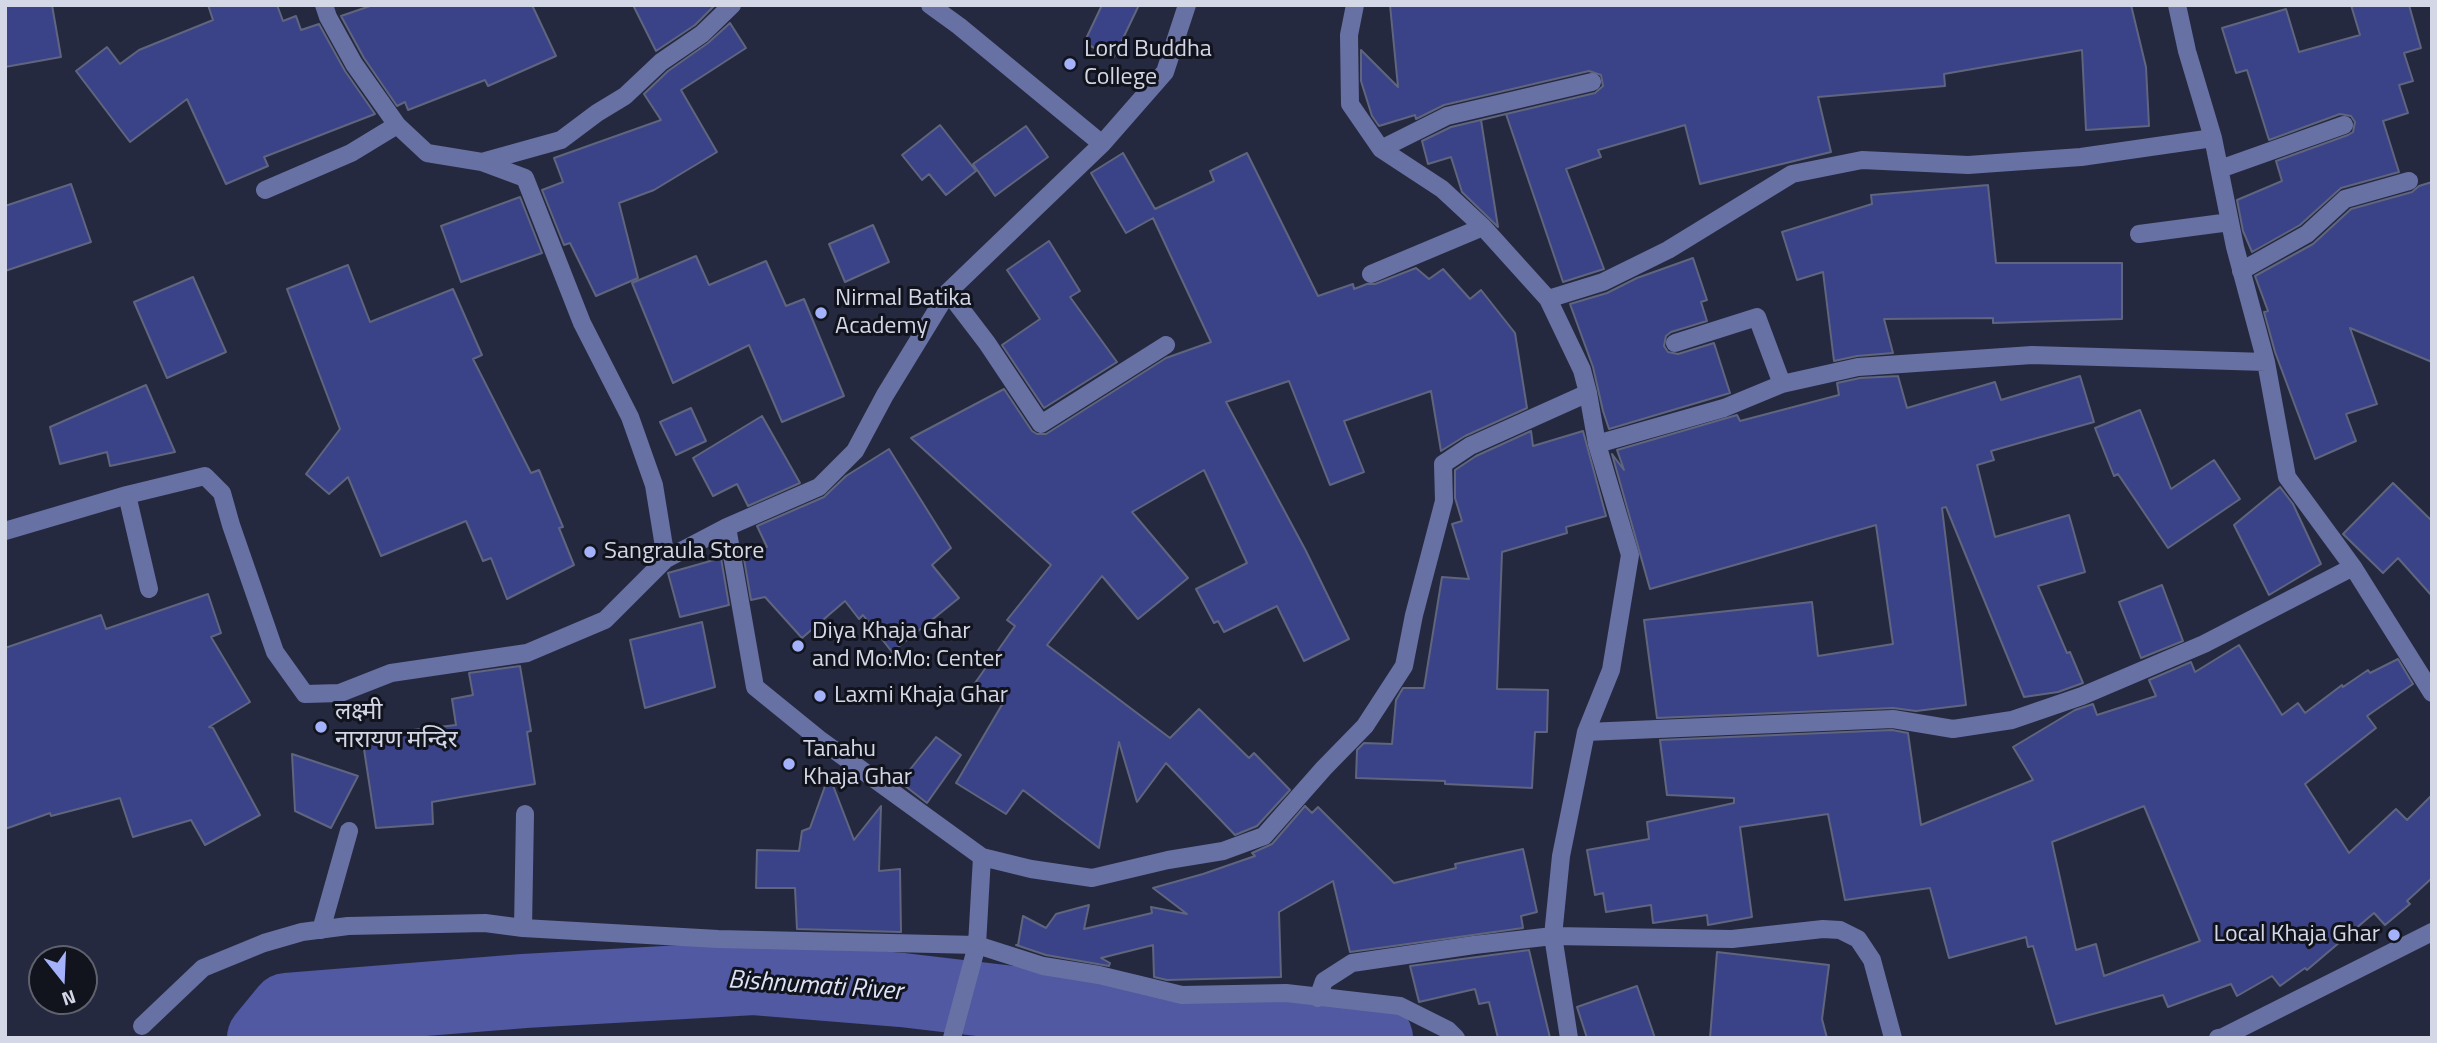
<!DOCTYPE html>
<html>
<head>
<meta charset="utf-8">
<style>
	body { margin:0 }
	#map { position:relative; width:2437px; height:1043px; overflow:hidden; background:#25293f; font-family:"Titillium Web",sans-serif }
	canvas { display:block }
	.frame { position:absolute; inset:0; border:7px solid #d4d7e6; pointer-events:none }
	.north { position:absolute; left:28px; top:945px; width:70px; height:70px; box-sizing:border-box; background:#11131d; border:2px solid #5f616d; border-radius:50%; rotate:162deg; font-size:19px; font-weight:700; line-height:28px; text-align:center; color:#d4d7e6 }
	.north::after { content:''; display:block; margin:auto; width:24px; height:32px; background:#a4b2fc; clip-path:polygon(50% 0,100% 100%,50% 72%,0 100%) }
</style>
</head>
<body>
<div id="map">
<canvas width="2437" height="1043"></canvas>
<div class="frame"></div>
<div class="north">N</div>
</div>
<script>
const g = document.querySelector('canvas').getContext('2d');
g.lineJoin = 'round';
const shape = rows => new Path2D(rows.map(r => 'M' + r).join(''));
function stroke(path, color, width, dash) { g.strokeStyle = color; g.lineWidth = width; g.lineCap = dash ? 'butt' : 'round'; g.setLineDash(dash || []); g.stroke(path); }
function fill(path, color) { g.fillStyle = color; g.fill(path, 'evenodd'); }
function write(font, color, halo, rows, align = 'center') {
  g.font = font + ' "Titillium Web","Noto Sans Devanagari",sans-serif'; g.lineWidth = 6; g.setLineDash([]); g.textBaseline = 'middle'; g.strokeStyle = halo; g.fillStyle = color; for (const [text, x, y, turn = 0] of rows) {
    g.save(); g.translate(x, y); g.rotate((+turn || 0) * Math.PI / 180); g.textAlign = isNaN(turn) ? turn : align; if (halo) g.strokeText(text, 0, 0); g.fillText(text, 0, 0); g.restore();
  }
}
stroke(shape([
	[264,1038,287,1010,524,991,754,978,902,990,1080,1011,1173,1032,1304,1026,1376,1038]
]), '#5059a1', 74);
const building = shape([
	[5,5,52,5,61,57,5,67,5,5],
	[208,5,277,5,283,21,296,16,301,30,319,24,345,71,375,114,264,157,268,166,226,184,187,99,130,142,76,71,107,47,120,64,139,50,213,20,208,5],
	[373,5,532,5,556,56,488,86,485,80,408,110,405,102,397,106,364,58,341,16,373,5],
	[633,5,715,5,695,25,656,51,633,5],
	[1102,5,1139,5,1114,57,1084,43,1102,5],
	[1390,5,2131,5,2146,67,2149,126,2086,130,2082,50,1944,74,1945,86,1818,97,1831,152,1700,184,1685,125,1598,150,1601,157,1566,169,1604,269,1563,282,1506,114,1481,120,1498,227,1462,192,1451,157,1428,164,1422,141,1451,127,1595,93,1603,86,1601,75,1589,71,1444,105,1416,119,1415,115,1379,126,1372,116,1361,81,1361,50,1398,87,1390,5],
	[2351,5,2409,5,2421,48,2404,53,2413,81,2399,85,2408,113,2383,121,2399,172,2341,188,2300,225,2252,252,2243,231,2237,200,2282,181,2276,161,2348,135,2353,132,2355,122,2351,116,2340,114,2269,140,2247,70,2236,73,2222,28,2286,9,2299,52,2360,35,2351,5],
	[730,23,746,48,681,90,717,152,654,190,619,203,638,278,596,296,570,243,564,245,542,190,563,182,554,158,661,120,644,94,668,71,708,43,730,23],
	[940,125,976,171,946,195,929,174,922,180,902,155,940,125],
	[1026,126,1048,157,995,196,973,164,1026,126],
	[1123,153,1155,209,1214,181,1210,171,1247,153,1318,296,1353,284,1354,289,1367,284,1375,284,1416,268,1429,279,1443,269,1470,299,1481,290,1515,333,1527,408,1465,436,1441,451,1431,391,1344,421,1364,472,1330,485,1289,381,1226,402,1306,551,1349,639,1304,661,1277,606,1224,632,1218,621,1214,623,1196,589,1247,563,1204,470,1132,512,1188,578,1138,619,1102,576,1047,645,1170,738,1199,709,1249,758,1254,753,1290,790,1257,826,1235,835,1166,763,1137,802,1119,742,1099,848,1023,790,1006,814,956,783,1003,703,975,683,1015,626,1007,620,1051,565,911,438,1004,389,1032,431,1037,434,1046,434,1166,358,1211,342,1153,218,1126,233,1091,173,1123,153],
	[2432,182,2432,362,2350,328,2377,404,2346,414,2356,441,2315,459,2275,352,2264,312,2268,311,2255,276,2313,244,2351,209,2412,192,2419,186,2432,182],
	[71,184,91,242,5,271,5,206,71,184],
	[1988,185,1996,263,2122,263,2122,319,1993,323,1993,318,1884,319,1893,353,1857,356,1834,361,1823,272,1797,280,1782,232,1872,204,1871,195,1988,185],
	[520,197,542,253,461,282,441,226,520,197],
	[873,225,889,262,845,282,829,244,873,225],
	[1049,241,1080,291,1070,297,1117,362,1044,408,1002,345,1040,319,1007,270,1049,241],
	[696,256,709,285,766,261,786,306,804,299,844,396,782,422,749,345,673,383,632,283,696,256],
	[1693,258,1707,300,1701,302,1707,321,1671,332,1666,336,1664,346,1668,352,1678,354,1714,343,1730,393,1609,429,1603,411,1593,367,1570,304,1607,293,1637,278,1693,258],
	[348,265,370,322,453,289,482,355,473,359,531,473,539,470,563,527,559,528,574,565,507,599,491,558,483,561,466,521,381,556,348,477,329,494,306,474,340,429,287,289,348,265],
	[193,277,226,352,167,378,134,302,193,277],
	[1898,376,1907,408,1995,382,2001,400,2080,376,2094,422,1991,451,1994,460,1977,465,1995,537,2069,515,2085,572,2038,586,2067,653,2070,652,2083,683,2058,692,2024,697,1946,507,1942,508,1966,705,1916,711,1893,708,1657,718,1644,620,1812,602,1818,656,1893,644,1876,525,1650,589,1612,454,1624,470,1617,450,1737,415,1740,421,1839,395,1837,383,1860,378,1898,376],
	[146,385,175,452,110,466,107,452,60,464,50,427,146,385],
	[691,408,706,441,676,455,660,422,691,408],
	[2140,410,2171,489,2214,460,2240,499,2168,548,2118,474,2114,476,2095,428,2140,410],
	[762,416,800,483,748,506,737,484,713,496,693,458,762,416],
	[1531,431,1533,446,1583,431,1606,516,1566,527,1567,533,1502,552,1497,689,1548,690,1547,732,1535,732,1532,788,1445,784,1445,781,1356,778,1357,750,1364,743,1392,744,1396,700,1403,688,1424,688,1442,577,1469,579,1452,524,1462,521,1455,498,1455,470,1476,456,1531,431],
	[889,449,951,548,932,565,959,598,892,652,863,615,859,619,845,601,802,638,765,597,751,600,743,553,767,547,757,526,824,497,846,476,889,449],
	[2393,483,2432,521,2432,596,2398,558,2383,573,2343,534,2393,483],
	[2280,487,2293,504,2321,564,2269,595,2234,525,2280,487],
	[721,558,729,605,680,617,668,573,721,558],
	[2162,585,2183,641,2141,658,2119,602,2162,585],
	[208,594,221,633,211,637,250,702,209,727,213,728,260,815,205,845,191,820,133,837,120,798,51,816,50,813,5,829,5,648,101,615,106,629,208,594],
	[702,622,715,687,645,708,630,640,702,622],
	[2239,645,2282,715,2298,703,2305,713,2342,685,2343,687,2368,670,2370,673,2398,659,2413,684,2367,716,2376,728,2305,784,2349,853,2396,809,2407,820,2432,795,2432,878,2407,901,2410,904,2385,925,2374,913,2307,970,2305,968,2280,986,2272,976,2237,996,2231,984,2168,1007,2163,995,2056,1024,2033,946,2028,947,2026,937,1949,958,1930,888,1845,900,1828,814,1740,827,1752,917,1708,925,1707,915,1653,923,1651,905,1606,912,1603,893,1595,895,1587,850,1649,839,1647,822,1734,803,1734,798,1667,795,1660,740,1892,730,1908,733,1921,825,2033,780,2013,747,2075,710,2093,704,2097,715,2156,696,2149,680,2191,662,2195,672,2239,645],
	[2144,806,2200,941,2104,976,2096,944,2076,950,2052,842,2144,806],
	[520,666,531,731,527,732,535,784,432,802,433,824,376,828,362,736,456,725,452,699,473,695,469,673,520,666],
	[936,737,961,755,927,803,900,782,936,737],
	[292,754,358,776,331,828,295,811,292,754],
	[829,775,854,840,881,806,879,871,900,869,901,932,797,929,795,888,756,888,757,850,799,851,802,831,810,828,829,775],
	[1305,806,1312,813,1318,807,1394,883,1456,868,1455,864,1523,849,1537,912,1521,916,1523,928,1350,952,1333,881,1279,912,1281,977,1167,980,1154,977,1153,945,1101,958,1110,963,1109,966,1046,955,1016,945,1018,945,1023,916,1046,928,1056,914,1089,905,1084,929,1152,913,1151,907,1187,914,1153,888,1203,874,1255,856,1252,853,1272,844,1305,806],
	[1529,950,1550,1038,1498,1038,1489,1002,1479,1004,1475,989,1419,1002,1410,966,1529,950],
	[1717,952,1829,965,1822,1019,1827,1038,1710,1038,1717,952],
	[1637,986,1655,1038,1587,1038,1577,1007,1637,986]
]);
fill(building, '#3b4388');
stroke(building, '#5f657e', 2);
stroke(shape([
	[324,5,328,17,354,64,397,125,427,153,482,162,525,178,582,323,630,417,654,485,666,559,727,527,755,687,819,739,982,857,977,945,952,1038],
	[930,5,959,26,1102,144],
	[1355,5,1349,35,1350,104,1381,149,1442,189,1483,227,1548,299,1582,370,1588,393,1597,444,1630,555,1611,670,1586,732,1561,856,1553,936,1569,1038],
	[2177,5,2187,51,2213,138,2235,247,2266,362,2287,477,2353,567,2432,693],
	[1381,149,1447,116,1592,82],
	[482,162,561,140,597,113,625,96,661,62,702,34,732,5],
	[2220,169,2344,125],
	[265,190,351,153,397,125],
	[2139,234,2230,222],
	[2241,271,2307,234,2345,199,2409,181],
	[1371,274,1483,227],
	[948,292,987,343,1041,424,1166,345],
	[1548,299,1603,282,1668,250,1792,174,1862,160,1968,165,2081,157,2213,138],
	[1675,343,1757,317,1782,384],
	[1597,444,1724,408,1782,384,1858,367,2032,355,2266,362],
	[127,495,149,589],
	[727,527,819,487,855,451,885,395,948,292,1102,144,1165,72,1187,5],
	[5,531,127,495,205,476,222,493,231,525,275,652,305,694,340,693,391,673,527,653,605,620,666,559],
	[1586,732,1893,719,1953,729,2012,720,2082,696,2204,644,2353,567],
	[982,857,1031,869,1092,878,1168,860,1223,851,1264,836,1324,768,1365,726,1404,666,1414,615,1444,501,1443,464,1470,446,1588,393],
	[523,928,525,814],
	[321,930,349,831],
	[1318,998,1324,981,1352,963,1474,945,1553,936,1732,939,1823,929,1840,930,1858,939,1872,960,1893,1038],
	[142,1026,203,968,264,943,302,932,348,926,485,923,523,928,718,939,977,945,1043,966,1099,975,1182,995,1286,993,1400,1006,1448,1030,1456,1038],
	[2218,1038,2223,1037,2432,932]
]), '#6871a3', 18);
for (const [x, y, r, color] of [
	[1070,64,7,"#a4b2fc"],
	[821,313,7,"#a4b2fc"],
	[590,552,7,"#a4b2fc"],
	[798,646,7,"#a4b2fc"],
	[820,696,7,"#a4b2fc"],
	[321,727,7,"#a4b2fc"],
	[789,764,7,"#a4b2fc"],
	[2394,935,7,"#a4b2fc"]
]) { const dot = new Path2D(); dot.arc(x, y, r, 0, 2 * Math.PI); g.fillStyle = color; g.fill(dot); stroke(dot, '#11131d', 2.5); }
write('24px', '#d4d7e6', '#11131d', [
	["Lord Buddha",1084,50],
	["College",1084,78],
	["Nirmal Batika",835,299],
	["Academy",835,327],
	["Sangraula Store",604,552],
	["Diya Khaja Ghar",812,632],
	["and Mo:Mo: Center",812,660],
	["Laxmi Khaja Ghar",834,696],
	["लक्ष्मी",335,713],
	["नारायण मन्दिर",335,741],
	["Tanahu",803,750],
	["Khaja Ghar",803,778],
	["Local Khaja Ghar",2380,935,"right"]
], 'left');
write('italic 26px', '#dde2f6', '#11131d', [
	["Bishnumati River",815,987,4]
]);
</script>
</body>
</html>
